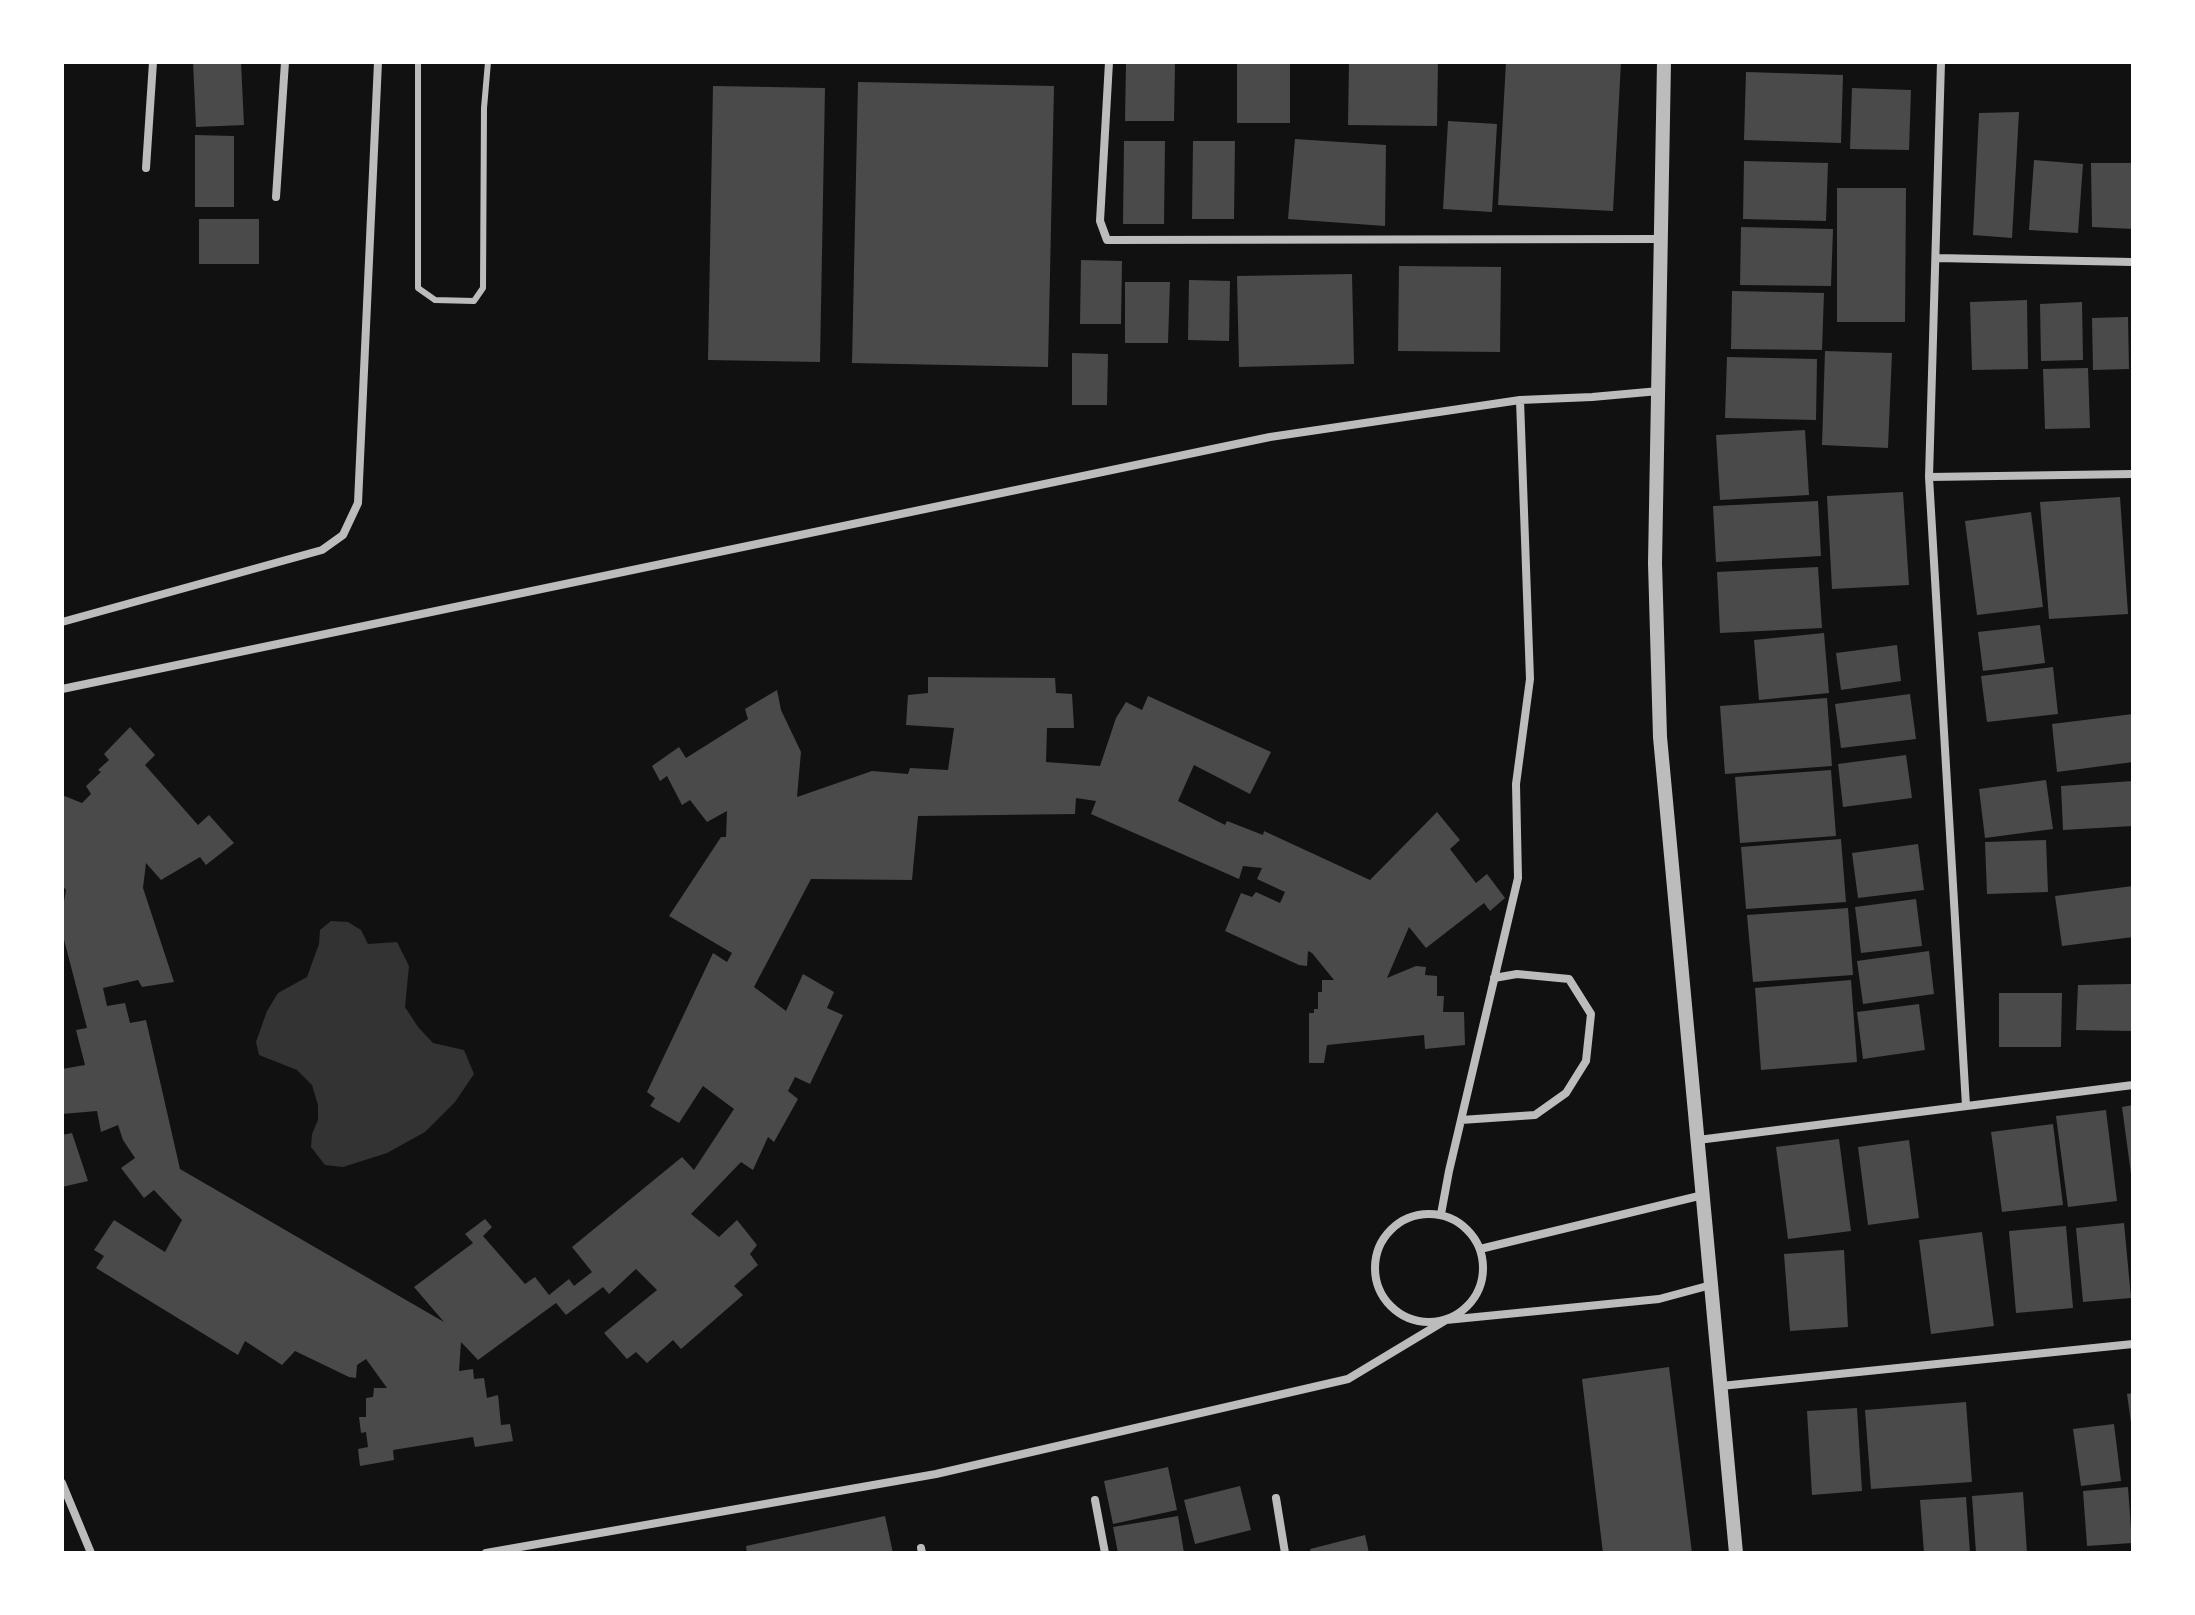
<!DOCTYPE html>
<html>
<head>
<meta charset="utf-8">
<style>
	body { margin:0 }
	#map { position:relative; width:2195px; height:1615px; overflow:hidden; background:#111; font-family:Barlow,sans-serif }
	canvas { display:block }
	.frame { position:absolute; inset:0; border:64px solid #fff; pointer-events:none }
</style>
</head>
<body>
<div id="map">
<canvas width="2195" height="1615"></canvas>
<div class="frame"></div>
</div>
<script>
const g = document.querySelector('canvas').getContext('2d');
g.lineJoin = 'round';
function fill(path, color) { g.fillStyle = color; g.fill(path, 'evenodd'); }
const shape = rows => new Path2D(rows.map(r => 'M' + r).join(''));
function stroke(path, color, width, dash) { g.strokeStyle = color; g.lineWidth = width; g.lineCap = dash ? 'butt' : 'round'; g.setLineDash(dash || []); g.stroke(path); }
fill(shape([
	[331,921,348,922,361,930,368,944,397,942,409,966,405,1007,418,1027,433,1043,464,1050,474,1074,455,1102,425,1132,387,1153,343,1167,325,1165,311,1147,312,1134,318,1120,318,1105,312,1085,297,1070,259,1055,256,1042,267,1011,278,993,307,977,319,944,320,930]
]), '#333');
fill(shape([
	[193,62,241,62,244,125,196,127],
	[1126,62,1175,62,1174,121,1125,121],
	[1237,62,1290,62,1290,123,1237,123],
	[1349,62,1438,62,1437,126,1348,125],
	[1506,62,1621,62,1613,211,1498,205],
	[1746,72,1843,75,1841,143,1744,140],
	[858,82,1054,86,1048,367,852,363],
	[713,86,825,88,820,362,708,360],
	[1852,88,1911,90,1909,150,1850,149],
	[2019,112,2012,238,1973,235,1979,113],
	[1448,121,1497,124,1492,212,1443,209],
	[195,135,234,136,234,207,195,207],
	[1295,139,1386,145,1385,226,1288,219],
	[1124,141,1165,141,1164,224,1123,224],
	[1193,141,1235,141,1234,219,1192,219],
	[2034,160,2083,164,2078,233,2029,230],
	[1744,161,1828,163,1826,221,1743,219],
	[2091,163,2133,163,2133,229,2092,227],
	[1837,188,1906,188,1905,322,1837,322],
	[199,219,259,219,259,264,199,264],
	[1741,227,1833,229,1831,286,1740,285],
	[1081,260,1122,261,1121,324,1080,324],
	[1399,266,1501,267,1500,352,1398,351],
	[1352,274,1354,364,1239,367,1237,276],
	[1189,280,1230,281,1229,341,1188,340],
	[1125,282,1170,282,1168,343,1125,343],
	[1732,291,1824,293,1822,350,1731,349],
	[2027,300,2028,369,1972,370,1970,302],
	[2082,302,2083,360,2041,361,2040,304],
	[2128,317,2129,369,2093,370,2092,318],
	[1825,351,1892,353,1888,448,1822,445],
	[1072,353,1108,354,1107,405,1072,405],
	[1727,357,1817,359,1816,420,1725,418],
	[2088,368,2090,428,2045,429,2043,369],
	[1805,430,1809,495,1720,500,1716,435],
	[1903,492,1909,585,1832,589,1827,496],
	[2120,497,2128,614,2049,619,2040,502],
	[1818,501,1821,556,1716,562,1713,506],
	[2031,512,2043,607,1977,615,1965,521],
	[1818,567,1822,628,1720,633,1717,572],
	[2040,625,2045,663,1983,671,1978,632],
	[1824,633,1829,693,1759,700,1754,640],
	[1897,645,1901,681,1841,690,1836,653],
	[2053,667,2058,714,1987,722,1981,676],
	[928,677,1055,678,1056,693,1072,694,1074,728,1047,728,1046,762,1100,766,1116,718,1126,702,1142,710,1148,696,1271,752,1250,794,1194,765,1178,801,1225,825,1227,821,1263,835,1264,831,1370,880,1437,812,1460,840,1450,849,1476,883,1487,874,1505,898,1490,911,1484,903,1426,948,1409,927,1387,978,1416,966,1426,967,1425,975,1437,976,1437,996,1444,996,1443,1012,1464,1012,1465,1045,1425,1049,1424,1035,1327,1045,1324,1063,1309,1063,1309,1013,1314,1013,1314,1009,1318,1009,1318,992,1322,992,1322,980,1334,980,1312,953,1308,951,1307,966,1299,965,1225,931,1241,893,1252,897,1256,892,1280,903,1285,892,1257,879,1262,868,1243,866,1239,879,1091,814,1096,801,1076,798,1075,814,918,816,912,880,811,879,754,987,786,1011,803,974,834,992,827,1008,843,1015,810,1084,795,1077,788,1091,798,1099,774,1142,768,1137,753,1170,741,1162,691,1214,719,1237,737,1220,757,1245,750,1254,758,1265,734,1286,743,1295,681,1349,673,1340,647,1363,636,1352,627,1359,604,1333,657,1290,636,1269,609,1294,603,1287,566,1315,556,1303,478,1360,461,1342,459,1371,473,1369,474,1379,484,1378,487,1398,498,1395,501,1425,510,1424,513,1441,475,1447,473,1437,393,1450,394,1460,360,1466,358,1449,368,1447,366,1432,361,1433,359,1417,366,1417,366,1398,373,1397,374,1388,387,1388,366,1359,357,1365,356,1378,349,1377,295,1351,282,1365,245,1341,238,1355,96,1268,104,1256,94,1250,114,1220,165,1252,182,1220,154,1190,144,1198,121,1168,135,1158,123,1140,118,1125,101,1132,97,1111,62,1114,62,1069,85,1065,76,1030,87,1028,62,932,62,913,66,890,62,885,62,795,82,803,91,794,86,786,101,772,98,770,109,760,104,754,130,727,155,755,145,765,198,825,209,815,234,843,206,865,200,857,161,880,146,863,143,888,174,982,142,987,138,980,103,988,107,1006,125,1003,130,1023,146,1020,180,1169,444,1322,414,1287,473,1243,465,1234,485,1219,492,1227,483,1236,525,1284,535,1277,549,1295,569,1279,574,1286,592,1272,572,1247,682,1157,694,1170,734,1109,703,1086,679,1123,650,1106,655,1098,647,1092,713,953,727,962,732,953,669,916,721,837,726,837,727,811,707,822,690,800,682,805,667,776,660,781,652,766,679,747,686,758,748,719,745,709,777,690,781,710,801,752,797,797,872,771,908,774,910,768,948,770,954,728,906,725,908,695,928,693],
	[1910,694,1916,739,1841,748,1835,704],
	[1827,698,1832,766,1725,774,1720,706],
	[2133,714,2133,762,2057,772,2052,724],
	[1906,755,1912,798,1843,807,1838,764],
	[1831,770,1836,836,1740,843,1735,777],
	[2046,780,2053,829,1985,838,1979,789],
	[2133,781,2133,826,2063,830,2061,786],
	[1841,839,1846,902,1746,909,1741,847],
	[2046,840,2048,892,1987,894,1985,842],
	[1918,844,1924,890,1858,898,1852,853],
	[2133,886,2133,937,2062,946,2055,896],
	[1916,899,1922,946,1861,953,1855,907],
	[1848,908,1853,975,1753,982,1747,915],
	[1929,951,1934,994,1863,1004,1857,961],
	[1851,980,1857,1062,1761,1070,1755,988],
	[2133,984,2133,1031,2076,1030,2078,985],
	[1999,993,2062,993,2061,1047,1999,1047],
	[1919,1004,1925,1050,1863,1059,1857,1012],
	[2133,1105,2133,1174,2131,1174,2122,1107],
	[2106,1110,2117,1201,2068,1207,2056,1116],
	[2053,1124,2063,1205,2002,1212,1991,1132],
	[72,1133,88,1181,62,1187,62,1135],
	[1839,1139,1851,1231,1788,1239,1776,1147],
	[1909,1140,1919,1218,1868,1225,1858,1147],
	[2124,1223,2131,1298,2083,1302,2076,1228],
	[2066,1226,2073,1308,2016,1313,2009,1231],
	[1982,1232,1994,1326,1931,1334,1919,1240],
	[1844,1250,1848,1327,1790,1331,1784,1254],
	[1669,1367,1692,1553,1603,1553,1582,1379],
	[2133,1393,2133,1423,2131,1423,2127,1394],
	[1966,1402,1972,1482,1871,1489,1865,1410],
	[1857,1408,1862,1491,1812,1495,1807,1411],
	[2114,1424,2121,1481,2081,1486,2073,1429],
	[1168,1467,1177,1510,1113,1524,1104,1481],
	[1240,1486,1251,1530,1195,1544,1184,1500],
	[2128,1487,2132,1543,2087,1546,2083,1491],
	[2023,1492,2027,1553,1976,1553,1972,1496],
	[1966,1497,1970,1553,1924,1553,1920,1500],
	[885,1516,893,1553,747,1553,746,1546],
	[1178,1516,1184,1553,1118,1553,1113,1527],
	[1365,1535,1369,1553,1311,1553,1310,1549]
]), '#4a4a4a');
stroke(shape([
	[418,62,418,288,435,300,474,301,483,288,484,108,488,62]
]), '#bcbcbc', 6);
stroke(shape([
	[1109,62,1100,221,1107,240,1661,239],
	[1941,62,1929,477,1966,1106],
	[146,168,153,62],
	[276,197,285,62],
	[1936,258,2133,262],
	[1929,477,2133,474],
	[62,622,322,550,343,535,358,503,378,62],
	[62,689,1270,437,1520,400,1592,397,1659,391],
	[1461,1120,1535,1115,1566,1093,1586,1061,1591,1014,1569,979,1517,974,1494,978],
	[1698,1140,2133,1085],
	'1375 1268a54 54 0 1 1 108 0a54 54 0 1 1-108 0Z',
	[1441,1214,1449,1171,1518,878,1516,784,1530,679,1520,400],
	[1480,1249,1703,1195],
	[1721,1386,2133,1344],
	[62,1483,91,1553],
	[1276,1498,1285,1553],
	[1095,1500,1105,1553],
	[921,1548,922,1553],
	[486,1553,936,1474,1348,1379,1446,1320,1659,1299,1711,1285]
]), '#bcbcbc', 8);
stroke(shape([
	[1664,62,1655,563,1660,737,1736,1553]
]), '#bcbcbc', 14);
</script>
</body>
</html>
